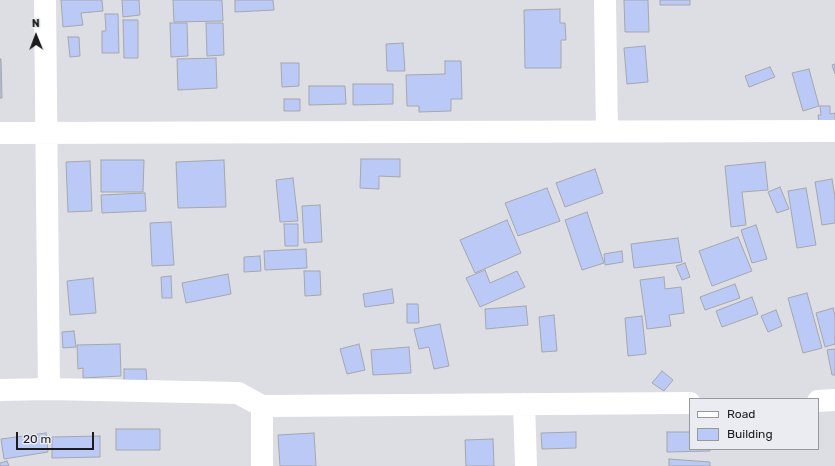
<!DOCTYPE html>
<html>
<head>
<meta charset="utf-8">
<style>
	body { margin:0 }
	#map { position:relative; width:835px; height:466px; overflow:hidden; background:#dddee4; font-family:Rubik,sans-serif }
	canvas { display:block }
	.legend { position:absolute; left:689px; top:398px; width:130px; height:52px; box-sizing:border-box; background:#eaecf1; border:1px solid #98999d; margin:0; padding:5px 7px; list-style:none; font-size:12px; color:#1c1c1e }
	.legend li { display:flex; align-items:center; gap:8px; height:20px }
	.legend b { width:20px; border:1px solid #98999d }
	.north { position:absolute; left:16px; top:16px; width:40px; height:40px; -webkit-text-stroke:3px #eaecf1; paint-order:stroke; rotate:359deg; font-size:11px; font-weight:700; line-height:16px; text-align:center; color:#1c1c1e }
	.north::after { content:''; display:block; margin:auto; width:14px; height:18px; background:#1c1c1e; clip-path:polygon(50% 0,100% 100%,50% 72%,0 100%) }
	.scale { position:absolute; left:16px; top:432px; width:78px; height:18px; box-sizing:border-box; border:2px solid #1c1c1e; border-top:0; padding-left:5px; font-size:12px; line-height:14px; white-space:nowrap; color:#1c1c1e; -webkit-text-stroke:3px #eaecf1; paint-order:stroke }
</style>
</head>
<body>
<div id="map">
<canvas width="835" height="466"></canvas>
<ul class="legend">
<li><b style="height:5px;background:#fff"></b>Road</li>
<li><b style="height:11px;background:#bbc9f7"></b>Building</li>
</ul>
<div class="north">N</div>
<div class="scale">20 m</div>
</div>
<script>
const g = document.querySelector('canvas').getContext('2d');
g.lineJoin = 'round';
function fill(path, color) { g.fillStyle = color; g.fill(path, 'evenodd'); }
const shape = rows => new Path2D(rows.map(r => 'M' + r).join(''));
function stroke(path, color, width, dash) { g.strokeStyle = color; g.lineWidth = width; g.lineCap = dash ? 'butt' : 'round'; g.setLineDash(dash || []); g.stroke(path); }
const building = shape([
	[61,0,102,0,103,11,81,13,83,25,63,27,61,0],
	[122,0,139,0,140,15,123,17,122,0],
	[173,0,222,0,223,21,174,22,173,0],
	[235,0,273,0,274,10,235,12,235,0],
	[624,0,648,0,649,32,625,32,624,0],
	[660,0,690,0,690,5,660,5,660,0],
	[560,9,560,23,565,23,566,40,561,40,561,68,525,68,524,10,560,9],
	[105,14,118,14,119,53,102,53,102,31,106,31,105,14],
	[123,20,138,20,138,58,124,58,123,20],
	[170,23,187,23,188,56,171,57,170,23],
	[206,23,223,23,224,55,207,56,206,23],
	[68,37,79,37,80,56,70,57,68,37],
	[403,43,405,71,387,71,386,44,403,43],
	[645,46,648,82,627,84,624,48,645,46],
	[216,58,217,88,178,90,177,59,216,58],
	[0,59,1,59,2,98,0,98,0,59],
	[445,61,461,61,462,99,451,99,451,111,419,112,419,106,407,106,406,75,445,74,445,61],
	[281,63,299,63,299,86,282,87,281,63],
	[835,64,835,74,832,65,835,64],
	[770,67,775,77,749,87,745,76,770,67],
	[809,69,819,106,803,111,792,73,809,69],
	[353,84,393,84,393,104,353,105,353,84],
	[309,86,345,86,346,104,309,105,309,86],
	[284,99,300,99,300,111,284,111,284,99],
	[820,106,830,106,830,114,835,113,835,122,819,122,818,115,821,115,820,106],
	[361,159,400,159,400,177,379,176,379,189,360,188,361,159],
	[101,160,144,160,143,192,101,192,101,160],
	[224,160,226,207,178,208,176,162,224,160],
	[90,161,92,211,68,212,66,162,90,161],
	[765,162,768,190,742,192,746,225,731,227,725,166,765,162],
	[595,169,603,193,565,207,556,183,595,169],
	[293,178,298,221,280,222,276,180,293,178],
	[832,179,835,198,835,223,822,225,815,182,832,179],
	[780,187,789,209,777,213,768,192,780,187],
	[547,188,560,221,518,236,505,203,547,188],
	[806,188,816,245,797,248,788,191,806,188],
	[145,193,146,211,102,213,101,195,145,193],
	[320,205,322,242,304,243,302,206,320,205],
	[587,212,604,263,582,270,565,220,587,212],
	[507,220,521,253,475,273,460,240,507,220],
	[171,222,174,265,152,266,150,223,171,222],
	[284,224,298,224,298,246,285,246,284,224],
	[756,225,767,259,752,263,741,230,756,225],
	[738,237,752,271,712,286,699,251,738,237],
	[678,238,682,262,634,268,631,244,678,238],
	[306,249,307,268,265,270,264,251,306,249],
	[622,251,623,262,605,265,604,254,622,251],
	[260,256,261,271,244,272,244,257,260,256],
	[685,263,690,277,682,280,676,266,685,263],
	[485,270,490,283,517,271,525,287,480,307,466,278,485,270],
	[304,271,320,271,321,295,305,296,304,271],
	[228,274,231,294,186,303,182,283,228,274],
	[171,276,172,298,162,298,161,277,171,276],
	[664,277,665,289,681,287,684,313,669,315,671,326,647,329,640,280,664,277],
	[93,278,96,313,70,315,67,281,93,278],
	[735,284,740,298,705,310,700,297,735,284],
	[392,289,394,303,365,307,363,294,392,289],
	[807,293,822,348,803,353,788,298,807,293],
	[752,297,758,314,722,327,716,311,752,297],
	[407,304,418,304,419,323,407,323,407,304],
	[526,306,528,325,486,329,485,309,526,306],
	[833,308,835,315,835,344,825,347,816,313,833,308],
	[776,310,782,326,768,332,761,316,776,310],
	[554,315,557,351,542,352,539,317,554,315],
	[642,316,646,354,628,356,625,318,642,316],
	[440,324,449,366,434,369,429,347,419,349,414,329,440,324],
	[74,331,76,347,63,348,62,332,74,331],
	[120,344,121,376,83,378,83,368,78,369,77,345,120,344],
	[359,344,365,370,347,374,340,349,359,344],
	[409,347,411,373,373,375,371,350,409,347],
	[835,349,835,375,832,375,827,350,835,349],
	[124,369,146,369,147,382,124,383,124,369],
	[662,371,673,380,664,391,652,383,662,371],
	[116,429,160,429,160,450,116,450,116,429],
	[576,432,576,448,542,449,541,433,576,432],
	[667,432,690,432,690,449,710,449,710,451,667,452,667,432],
	[46,433,48,452,4,459,1,439,46,433],
	[314,433,316,466,280,466,278,435,314,433],
	[100,436,100,457,52,458,52,437,100,436],
	[493,439,494,466,466,466,465,440,493,439],
	[669,459,710,462,710,466,669,466,669,459],
	[7,461,9,466,0,466,0,463,7,461]
]);
fill(building, '#bbc9f7');
stroke(building, '#a5a7ac', 1);
stroke(shape([
	[45,0,49,389],
	[605,0,607,131],
	[0,133,835,131],
	[0,390,49,389,238,393,262,406,690,403],
	[818,401,835,400],
	[524,404,526,466],
	[262,466,262,406]
]), '#fff', 22);
</script>
</body>
</html>
